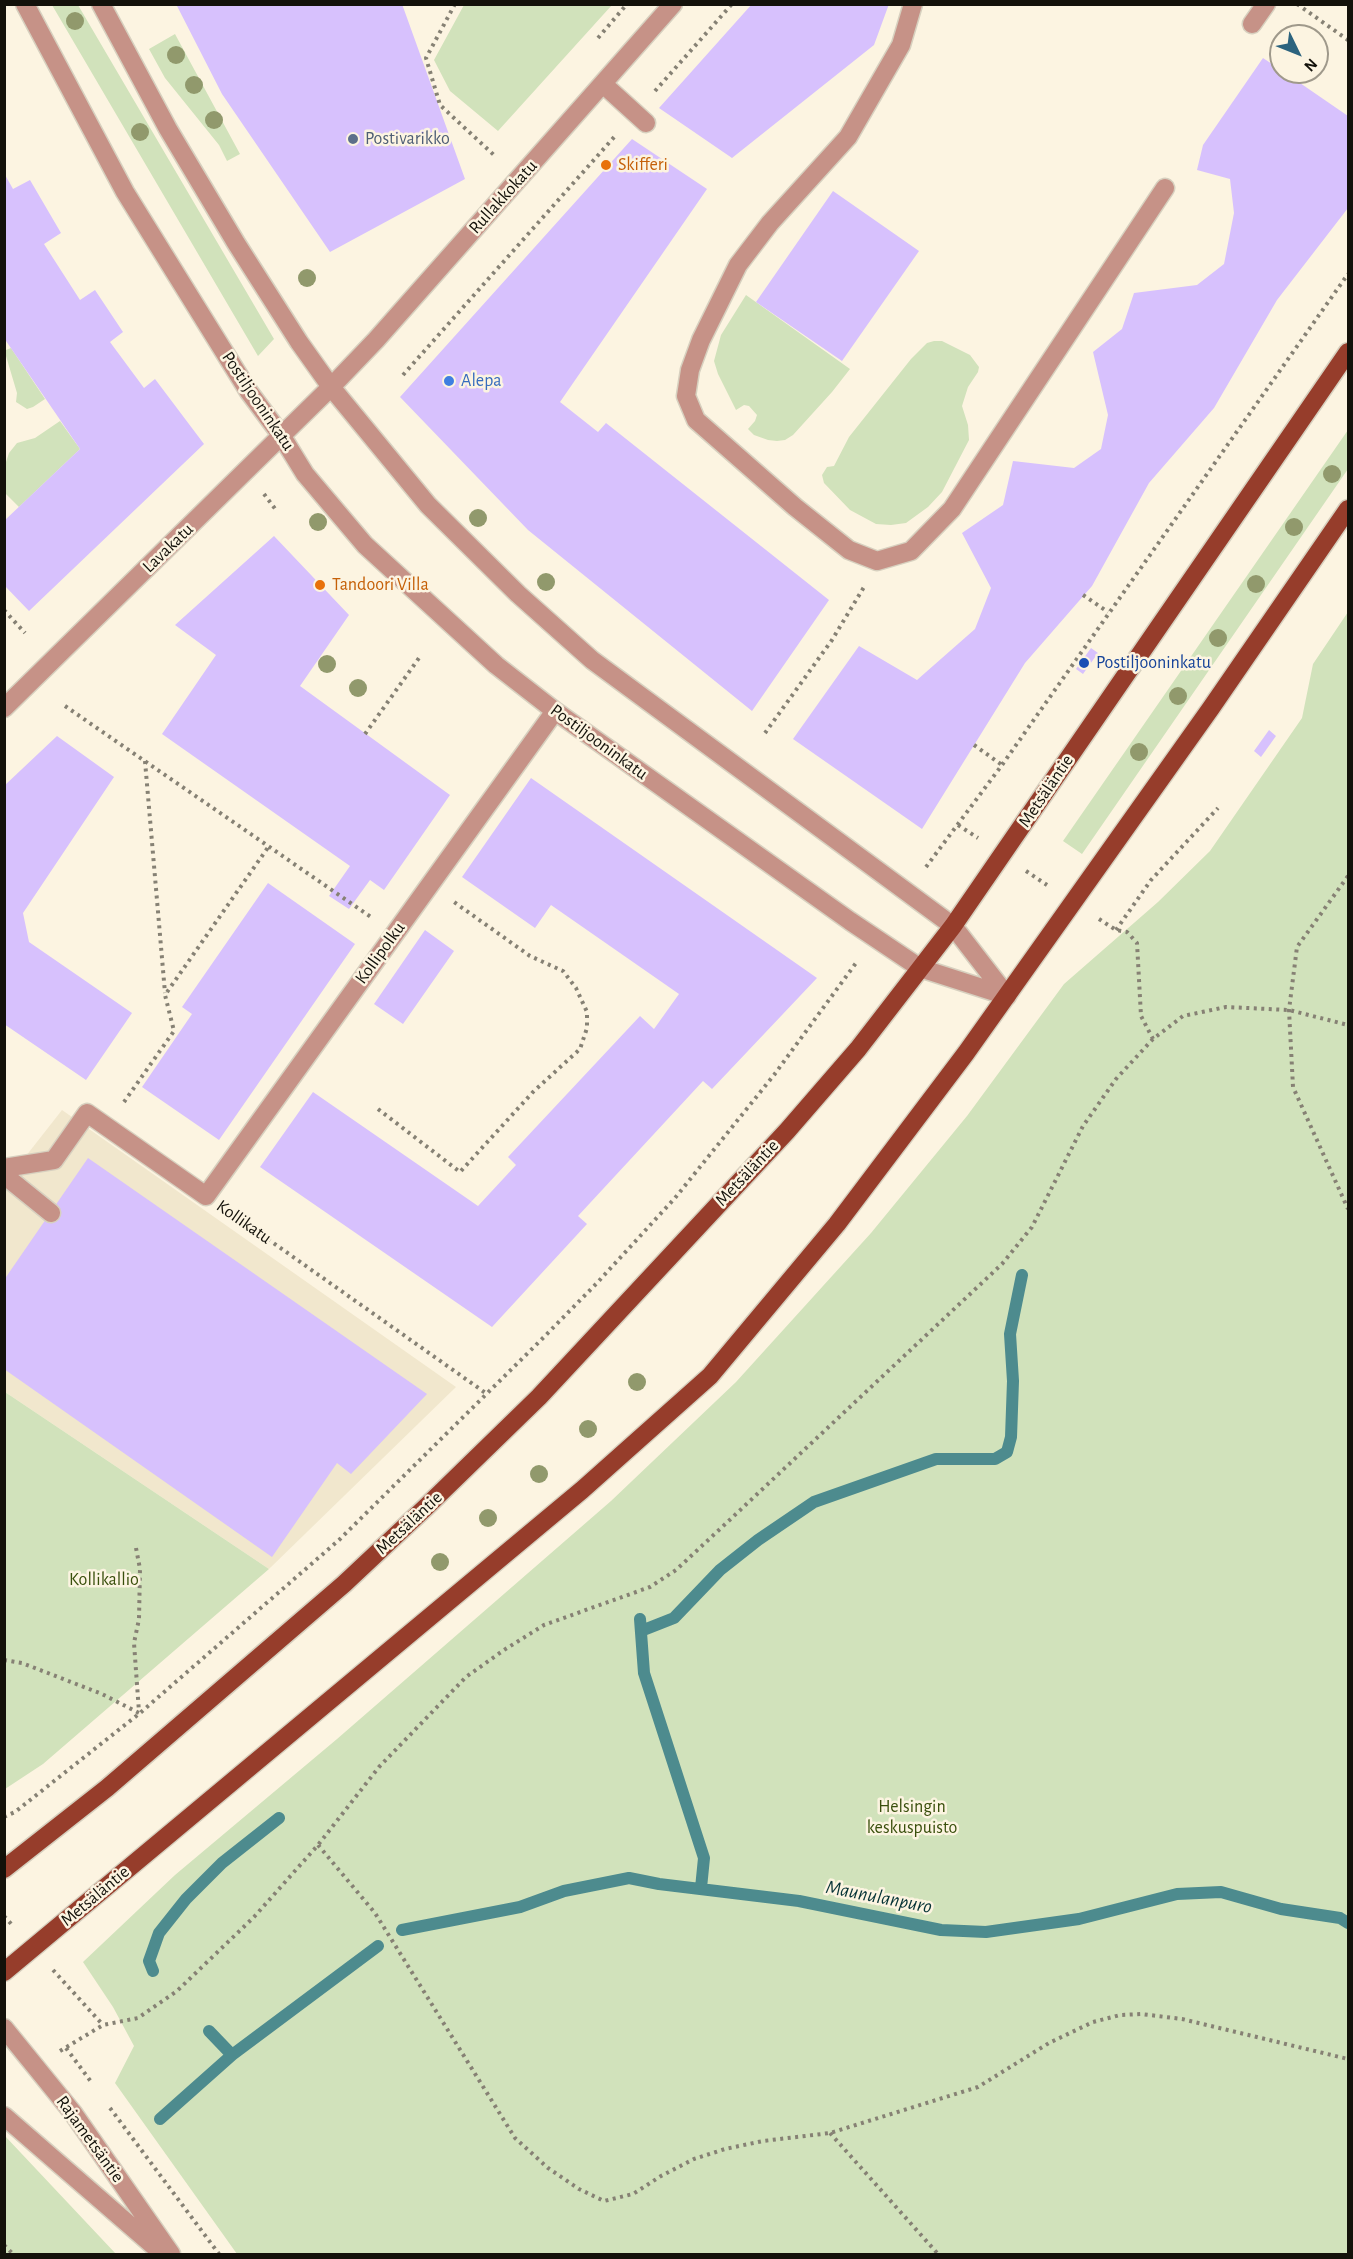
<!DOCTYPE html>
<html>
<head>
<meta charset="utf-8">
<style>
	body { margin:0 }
	#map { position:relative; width:1353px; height:2259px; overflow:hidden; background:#fcf4e1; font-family:"Alegreya Sans",sans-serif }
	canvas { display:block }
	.frame { position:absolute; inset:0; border:6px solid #13110a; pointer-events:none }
	.north { position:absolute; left:1269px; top:24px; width:60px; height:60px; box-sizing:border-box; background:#fcf4e1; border:2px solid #9f998b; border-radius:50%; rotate:133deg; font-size:16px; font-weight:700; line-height:24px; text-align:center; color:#13110a }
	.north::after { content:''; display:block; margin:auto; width:21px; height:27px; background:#2c637e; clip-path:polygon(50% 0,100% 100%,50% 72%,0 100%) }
</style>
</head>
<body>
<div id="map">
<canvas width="1353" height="2259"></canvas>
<div class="frame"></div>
<div class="north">N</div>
</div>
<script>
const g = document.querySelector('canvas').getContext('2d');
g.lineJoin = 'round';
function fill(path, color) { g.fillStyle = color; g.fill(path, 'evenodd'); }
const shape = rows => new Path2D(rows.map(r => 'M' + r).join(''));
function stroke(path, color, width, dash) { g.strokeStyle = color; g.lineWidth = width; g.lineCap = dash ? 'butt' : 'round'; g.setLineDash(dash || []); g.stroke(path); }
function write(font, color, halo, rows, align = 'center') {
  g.font = font + ' "Alegreya Sans",sans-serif'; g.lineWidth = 5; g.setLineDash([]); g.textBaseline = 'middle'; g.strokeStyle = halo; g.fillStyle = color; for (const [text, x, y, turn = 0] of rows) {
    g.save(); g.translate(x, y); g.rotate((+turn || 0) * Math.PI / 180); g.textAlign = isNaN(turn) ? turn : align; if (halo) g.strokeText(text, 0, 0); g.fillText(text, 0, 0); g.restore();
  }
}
fill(shape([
	[62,1110,456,1387,269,1569,5,1392,4,1184]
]), '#f1e7cd');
fill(shape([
	[52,5,78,5,274,339,258,356],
	[464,5,464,4,612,5,498,131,450,91,434,60],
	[175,34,240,154,227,161,219,145,165,78,149,49],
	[746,295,850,369,832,392,793,435,785,440,777,441,768,440,754,435,748,429,755,421,757,415,749,406,744,405,736,410,718,374,714,361,721,335],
	[934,341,942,341,970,355,979,367,978,372,968,387,962,406,968,425,969,440,942,492,928,507,906,523,891,525,876,524,850,510,824,483,822,475,827,467,834,466,849,437,911,359,927,343],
	[11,348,45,399,33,407,27,409,16,402,17,393,6,356,6,350],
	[60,421,80,449,19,507,5,493,5,465,9,453,17,443,35,438],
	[1348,430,1348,469,1082,854,1063,841],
	[1348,612,1348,2254,237,2254,115,2083,134,2046,113,2007,83,1962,175,1875,337,1739,611,1501,736,1382,871,1233,967,1116,1064,984,1158,902,1210,851,1302,718,1313,664],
	[5,1392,269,1569,43,1764,5,1789],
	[5,2136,116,2254,5,2254]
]), '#d1e2bb');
stroke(shape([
	[640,1619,644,1673,704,1858,701,1888],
	[641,1631,674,1618,720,1570,758,1540,814,1502,936,1459,995,1459,1007,1452,1011,1437,1013,1381,1010,1334,1022,1275],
	[402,1930,520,1907,564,1891,629,1878,659,1884,799,1901,941,1930,986,1932,1079,1919,1177,1894,1221,1892,1281,1909,1340,1918,1348,1923],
	[153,1971,149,1961,159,1933,186,1899,222,1863,279,1818],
	[209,2031,232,2055],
	[160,2119,232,2055,378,1946]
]), '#4d8b8e', 12);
fill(shape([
	[176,4,402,4,465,179,330,252,222,94],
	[752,4,889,4,874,45,732,158,659,108],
	[1263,58,1281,70,1281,72,1284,72,1348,116,1348,208,1277,300,1214,408,1149,483,1092,586,1025,663,922,829,793,739,859,646,917,680,975,629,991,588,962,533,1003,505,1013,461,1074,468,1101,449,1108,415,1093,352,1122,329,1134,293,1197,285,1224,264,1234,213,1230,179,1197,170,1203,145],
	[632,139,707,189,560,402,598,432,606,423,829,600,752,711,528,530,400,397],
	[4,173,13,189,30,180,61,233,44,244,80,300,95,290,123,332,110,342,144,388,155,379,204,444,29,611,4,585,4,521,80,449,4,338],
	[833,191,919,251,842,361,756,302],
	[274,536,349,615,300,686,450,795,384,890,370,880,349,909,329,896,350,866,162,734,216,655,175,625],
	[1091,648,1098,653,1083,674,1076,669],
	[1269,730,1276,736,1261,757,1254,751],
	[57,736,114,777,23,913,29,942,132,1013,86,1080,4,1024,4,786],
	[531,778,817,978,712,1089,703,1081,578,1216,587,1224,492,1327,260,1167,313,1092,478,1206,516,1165,508,1157,640,1016,654,1029,679,994,551,905,535,928,462,877],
	[268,883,355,944,219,1140,142,1087,192,1014,182,1007],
	[425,930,454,951,403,1024,374,1004],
	[88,1158,427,1394,351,1474,337,1463,272,1557,4,1369,4,1280]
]), '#d7c1fd');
const minor = shape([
	[25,4,125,192,249,392,281,435,305,474,365,545,496,665,555,711,850,921,920,968,1007,996],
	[101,4,168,129,236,243,299,342,331,387,428,505,518,594,592,660,953,926,1007,996],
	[913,4,901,45,848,137,770,223,738,265,701,340,690,370,686,396,696,420,795,507,849,550,877,561,911,551,952,509,1165,188],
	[1252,24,1266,4],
	[603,84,646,123],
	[4,708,331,387,376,340,673,4],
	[4,1168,54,1160,87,1113,206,1196,555,711],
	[4,1175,51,1213],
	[4,2028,73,2113,171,2254],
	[4,2116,163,2254]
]);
const major = shape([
	[4,1869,107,1788,344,1584,427,1506,539,1397,787,1131,858,1049,953,926,1348,352],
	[4,1972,582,1490,710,1376,837,1224,966,1053,1211,708,1348,509]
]);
stroke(minor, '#d7d0bf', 21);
stroke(major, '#d7d0bf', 21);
stroke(shape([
	[455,4,426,58,440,105,495,156],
	[1297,4,1348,40],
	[598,38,627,4],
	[655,91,732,4],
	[403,375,616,135],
	[264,494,276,510],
	[1083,595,1108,612],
	[4,610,25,633],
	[65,706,371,917],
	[765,733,832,640,864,587],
	[365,734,419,658],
	[974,745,1002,765],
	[145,761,165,993],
	[958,825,978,838],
	[926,867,1002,765,1348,274],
	[1026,871,1047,885],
	[1348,876,1297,947,1289,1010,1293,1087,1348,1209],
	[1099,919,1116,930,1127,932,1137,943,1141,1016,1153,1039],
	[1116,930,1151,880,1218,808],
	[124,1102,174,1031,165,995,269,846],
	[378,1109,460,1172,533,1092,580,1049,587,1028,587,1012,576,988,563,971,530,956,454,902],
	[231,1213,487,1394],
	[136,1548,140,1569,139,1619,134,1643,139,1712],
	[4,1660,22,1663,102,1694,139,1713],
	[4,1817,15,1812,140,1713,339,1540,542,1339,597,1283,675,1198,774,1075,856,963],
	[318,1845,375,1913,515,2138,548,2168,579,2189,604,2201,633,2194,661,2176,694,2159,725,2149,763,2141,830,2133,978,2087,1049,2043,1093,2022,1120,2015,1141,2014,1182,2019,1348,2059],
	[4,1916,14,1927],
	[53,1970,103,2025],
	[66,2048,92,2083],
	[60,2051,103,2025,138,2018,177,1991,254,1917,318,1845,379,1767,466,1677,504,1650,544,1625,650,1587,676,1570,720,1529,1002,1264,1032,1227,1083,1126,1116,1079,1153,1039,1183,1016,1226,1007,1289,1010,1348,1025],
	[110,2108,219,2254],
	[830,2133,938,2254],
	[4,2245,13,2254]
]), '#868174', 4, [3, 4.5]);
stroke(minor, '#c69287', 18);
stroke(major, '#963d2b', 18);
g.fillStyle = '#91996c';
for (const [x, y] of [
	[75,21],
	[176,55],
	[194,85],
	[214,120],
	[140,132],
	[307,278],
	[1332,474],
	[478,518],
	[318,522],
	[1294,527],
	[546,582],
	[1256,584],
	[1218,638],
	[327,664],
	[358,688],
	[1178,696],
	[1139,752],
	[637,1382],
	[588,1429],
	[539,1474],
	[488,1518],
	[440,1562]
]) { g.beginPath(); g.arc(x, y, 9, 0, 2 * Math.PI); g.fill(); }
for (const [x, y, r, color] of [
	[353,139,6,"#5c6f8a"],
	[606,165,6,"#e8710a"],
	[449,381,6,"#3f7fe0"],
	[320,585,6,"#e8710a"],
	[1084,663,6,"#1a4fb4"]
]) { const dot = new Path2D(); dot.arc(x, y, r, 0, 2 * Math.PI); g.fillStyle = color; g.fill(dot); stroke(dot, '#fcf4e1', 2); }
write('18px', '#4e5e75', '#fcf4e1', [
	["Postivarikko",365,139]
], 'left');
write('18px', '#c56008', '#fcf4e1', [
	["Skifferi",618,165],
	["Tandoori Villa",332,585]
], 'left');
write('18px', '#13110a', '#fcf4e1', [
	["Rullakkokatu",503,197,-48],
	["Postiljooninkatu",258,401,56],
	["Lavakatu",168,548,-44],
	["Postiljooninkatu",599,742,36],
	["Metsäläntie",1046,791,-56],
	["Kollipolku",380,953,-54],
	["Metsäläntie",747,1173,-47],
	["Kollikatu",244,1222,35],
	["Metsäläntie",409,1523,-43],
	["Metsäläntie",95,1896,-40],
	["Rajametsäntie",90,2139,54]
]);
write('18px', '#366cbe', '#fcf4e1', [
	["Alepa",461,381]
], 'left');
write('18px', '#164399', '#fcf4e1', [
	["Postiljooninkatu",1096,663]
], 'left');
write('18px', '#394f0c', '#fcf4e1', [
	["Kollikallio",104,1580],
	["Helsingin",912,1807],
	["keskuspuisto",912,1828]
]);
write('italic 20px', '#053236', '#fcf4e1', [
	["Maunulanpuro",879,1897,11]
]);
</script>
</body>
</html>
